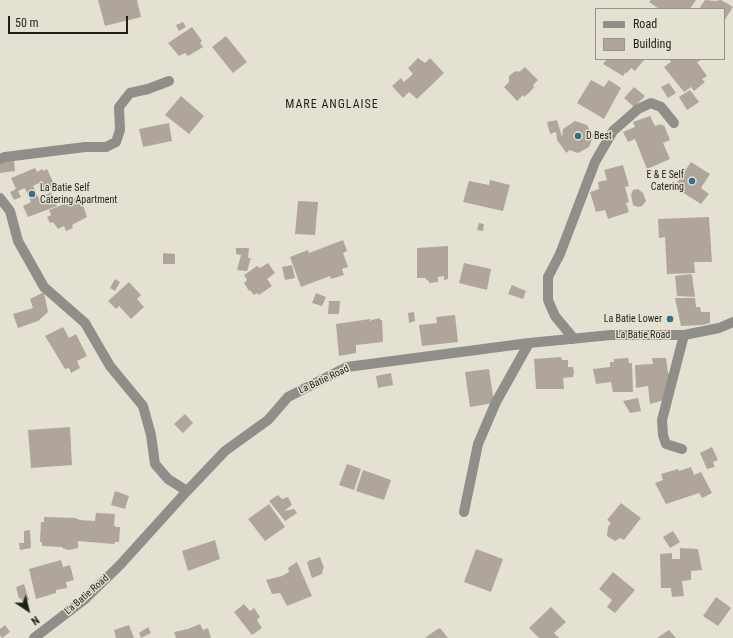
<!DOCTYPE html>
<html>
<head>
<meta charset="utf-8">
<style>
	body { margin:0 }
	#map { position:relative; width:733px; height:638px; overflow:hidden; background:#e4e1d3; font-family:"Roboto Condensed",sans-serif }
	canvas { display:block }
	.legend { position:absolute; left:595px; top:8px; width:130px; height:52px; box-sizing:border-box; background:#e4e1d3; border:1px solid #969389; margin:0; padding:5px 7px; list-style:none; font-size:12px; color:#201f19 }
	.legend li { display:flex; align-items:center; gap:8px; height:20px }
	.legend b { width:20px; border:1px solid #969389 }
	.north { position:absolute; left:8px; top:590px; width:40px; height:40px; -webkit-text-stroke:3px #e4e1d3; paint-order:stroke; rotate:145deg; font-size:11px; font-weight:700; line-height:16px; text-align:center; color:#201f19 }
	.north::after { content:''; display:block; margin:auto; width:14px; height:18px; background:#201f19; clip-path:polygon(50% 0,100% 100%,50% 72%,0 100%) }
	.scale { position:absolute; left:8px; top:16px; width:120px; height:18px; box-sizing:border-box; border:2px solid #201f19; border-top:0; padding-left:5px; font-size:12px; line-height:14px; white-space:nowrap; color:#201f19; -webkit-text-stroke:3px #e4e1d3; paint-order:stroke }
</style>
</head>
<body>
<div id="map">
<canvas width="733" height="638"></canvas>
<ul class="legend">
<li><b style="height:5px;background:#908e88"></b>Road</li>
<li><b style="height:11px;background:#b0a59b"></b>Building</li>
</ul>
<div class="north">N</div>
<div class="scale">50 m</div>
</div>
<script>
const g = document.querySelector('canvas').getContext('2d');
g.lineJoin = 'round';
function fill(path, color) { g.fillStyle = color; g.fill(path, 'evenodd'); }
const shape = rows => new Path2D(rows.map(r => 'M' + r).join(''));
function stroke(path, color, width, dash) { g.strokeStyle = color; g.lineWidth = width; g.lineCap = dash ? 'butt' : 'round'; g.setLineDash(dash || []); g.stroke(path); }
function write(font, color, halo, rows, align = 'center') {
  g.font = font + ' "Roboto Condensed",sans-serif'; g.lineWidth = 3; g.setLineDash([]); g.textBaseline = 'middle'; g.strokeStyle = halo; g.fillStyle = color; for (const [text, x, y, turn = 0] of rows) {
    g.save(); g.translate(x, y); g.rotate((+turn || 0) * Math.PI / 180); g.textAlign = isNaN(turn) ? turn : align; if (halo) g.strokeText(text, 0, 0); g.fillText(text, 0, 0); g.restore();
  }
}
fill(shape([
	[98,0,137,0,141,17,105,26],
	[651,0,696,0,690,9,659,9,649,2],
	[705,0,715,1,721,0,733,7,724,21,724,9,699,9],
	[183,22,186,27,179,31,176,25],
	[192,27,202,41,200,43,203,47,188,56,185,53,179,56,168,43],
	[226,36,247,62,233,73,212,47],
	[418,58,425,63,430,58,444,73,417,99,409,92,403,98,392,86,401,78,404,82,413,74,408,68],
	[607,59,643,59,644,60,635,71,631,68,627,73,626,72,623,76,603,64],
	[669,59,698,59,700,61,697,62,707,76,702,79,705,82,694,91,691,87,684,92,664,67,671,62],
	[525,67,538,80,533,85,534,87,530,92,524,97,523,95,517,101,504,87,509,82,509,76,514,72,518,71,519,72],
	[591,80,604,87,609,80,621,88,604,119,577,103],
	[669,83,676,93,668,98,661,87],
	[634,87,645,96,634,107,624,98],
	[690,90,699,102,687,110,679,97],
	[181,96,204,116,189,134,165,115],
	[650,116,655,126,661,124,662,126,664,125,670,140,663,143,670,159,647,169,635,139,628,142,623,132,635,127,633,122],
	[557,120,562,137,563,129,575,121,587,125,592,134,594,134,589,147,578,153,569,150,567,153,565,151,557,140,556,132,550,134,547,122],
	[169,123,172,141,143,147,139,129],
	[14,160,15,171,0,173,0,161],
	[691,162,710,174,701,188,709,194,701,204,674,187],
	[623,165,629,186,625,187,629,202,626,203,629,212,608,219,605,210,596,212,590,192,599,189,598,182,607,180,604,170],
	[35,168,37,172,42,169,43,171,47,169,55,186,43,192,39,183,33,186,39,199,51,192,57,206,28,217,23,206,31,202,25,188,18,191,21,197,14,200,10,192,16,189,11,178],
	[490,180,510,185,503,211,463,202,469,181,489,185],
	[638,189,643,193,646,201,642,206,638,207,633,205,631,195,633,190],
	[80,196,87,217,72,225,73,228,66,231,64,226,58,229,53,222,50,223,47,217,51,215,49,210,64,204,63,203],
	[298,201,318,202,315,235,295,234],
	[709,217,712,262,694,262,695,273,667,274,665,237,659,238,658,219],
	[479,223,484,224,483,231,477,230],
	[343,240,347,251,343,253,348,267,342,269,344,275,331,279,330,276,301,287,290,257,308,250,309,253],
	[448,246,448,279,444,280,444,276,438,277,438,282,429,283,429,281,426,280,426,278,417,278,417,248],
	[236,248,249,248,248,258,251,258,247,271,237,270,241,255,236,254],
	[163,253,175,254,175,264,163,264],
	[268,263,275,273,267,279,272,286,259,295,257,293,254,295,250,290,249,291,244,283,247,280,244,275,257,266,260,268],
	[464,263,491,269,487,290,459,283],
	[292,265,295,278,285,280,282,267],
	[690,274,692,275,695,297,677,296,675,276],
	[115,279,120,282,115,291,110,288],
	[129,282,141,295,137,299,144,307,131,319,119,306,116,309,108,301],
	[512,285,526,291,523,299,508,294],
	[44,292,48,312,38,321,18,328,13,314,33,308,30,299],
	[316,293,326,297,322,306,312,303],
	[675,298,695,298,696,307,700,307,701,312,710,312,710,323,702,325,681,326],
	[329,301,340,301,339,314,328,314],
	[414,312,415,321,409,323,408,313],
	[455,315,458,342,422,346,419,325,437,323,436,317],
	[380,318,380,320,382,320,383,342,356,345,356,353,339,356,336,324,370,319,370,321,371,321,371,320],
	[63,327,69,338,76,334,87,356,77,361,80,368,71,373,69,368,65,369,45,336],
	[561,357,562,360,568,360,568,367,573,367,574,372,573,377,563,378,564,389,536,389,534,359],
	[628,358,629,363,632,363,633,392,613,392,611,382,596,384,593,369,610,367,610,362,614,362,614,359],
	[652,358,666,358,668,373,672,373,668,399,650,404,648,386,636,388,635,365,653,364],
	[489,369,494,403,470,407,465,372],
	[391,373,393,385,378,388,376,376],
	[638,398,641,411,630,413,623,401],
	[185,414,193,423,183,433,174,424],
	[70,427,72,465,31,468,28,430],
	[712,447,718,460,713,462,715,467,707,469,700,453],
	[347,464,361,469,354,490,339,485],
	[691,467,694,475,701,472,712,493,702,498,699,493,666,504,655,483,663,480,661,474,678,469,679,471],
	[363,470,391,480,384,500,356,491],
	[115,491,129,496,125,509,111,505],
	[278,495,282,499,288,497,292,505,284,511,294,509,297,513,285,521,269,501],
	[621,503,641,518,624,540,620,538,615,541,607,536,608,527,611,523,607,520],
	[269,504,285,527,265,541,248,519],
	[96,513,115,514,114,525,116,527,120,527,119,542,115,542,114,544,78,541,78,548,69,550,62,548,62,547,42,546,42,542,40,542,41,522,44,522,44,517,76,518,76,519,79,519,79,520,95,521],
	[30,530,31,548,20,550,19,543,24,543,24,531],
	[673,531,680,542,670,548,663,537],
	[215,540,220,559,188,571,182,551],
	[680,548,698,549,702,570,691,571,691,580,682,581,684,596,672,597,671,588,661,588,660,554,672,553,672,559,680,559],
	[476,549,503,559,491,592,464,582],
	[320,557,324,568,323,569,322,574,312,578,307,563,308,562,308,561],
	[61,560,63,567,70,565,74,580,66,582,67,588,56,590,56,593,36,599,29,569],
	[297,562,312,596,287,606,280,593,272,594,266,580,282,576,289,572,288,568],
	[613,572,635,590,615,613,607,607,612,600,599,589],
	[24,584,29,600,23,603,21,598,19,599,16,587],
	[716,597,731,608,718,626,703,616],
	[244,604,250,611,254,608,260,617,257,620,262,628,252,635,234,612],
	[551,607,566,622,554,633,559,638,539,638,529,628],
	[200,624,203,630,208,628,211,638,176,638,174,632,188,629],
	[5,625,10,632,2,638,0,635,0,629],
	[129,625,134,638,116,638,114,630],
	[148,627,151,633,141,638,139,633],
	[440,628,448,638,425,638,436,630],
	[669,630,676,638,657,638]
]), '#b0a59b');
stroke(shape([
	[0,159,5,157,85,147,106,147,116,142,120,130,119,107,130,93,148,89,169,81],
	[0,198,10,211,18,241,44,287,85,323,110,366,143,406,151,435,155,464,168,479,187,491],
	[574,339,555,316,548,300,548,277,560,254,595,162,613,131,638,109,651,103,661,107,674,123],
	[682,449,666,444,663,435,662,420,684,335],
	[464,512,478,444,496,402,529,343],
	[34,638,85,599,120,565,187,491,225,451,268,420,288,397,347,367,529,343,611,335,684,335,719,328,733,322]
]), '#908e88', 10);
for (const [x, y, r, color] of [
	[578,136,4,"#336f86"],
	[692,181,4,"#336f86"],
	[32,194,4,"#336f86"],
	[670,319,4,"#336f86"]
]) { const dot = new Path2D(); dot.arc(x, y, r, 0, 2 * Math.PI); g.fillStyle = color; g.fill(dot); stroke(dot, '#e4e1d3', 1.5); }
write('10px', '#201f19', '#e4e1d3', [
	["D Best",586,136],
	["E & E Self",684,175,"right"],
	["Catering",684,187,"right"],
	["La Batie Self",40,188],
	["Catering Apartment",40,200],
	["La Batie Lower",662,319,"right"]
], 'left');
write('10px', '#201f19', '#e4e1d3', [
	["La Batie Road",643,335],
	["La Batie Road",324,380,-25],
	["La Batie Road",87,595,-41]
]);
g.letterSpacing = '1px';
write('12px', '#201f19', '#e4e1d3', [
	["MARE ANGLAISE",332,105]
]);
g.letterSpacing = '0px';
</script>
</body>
</html>
